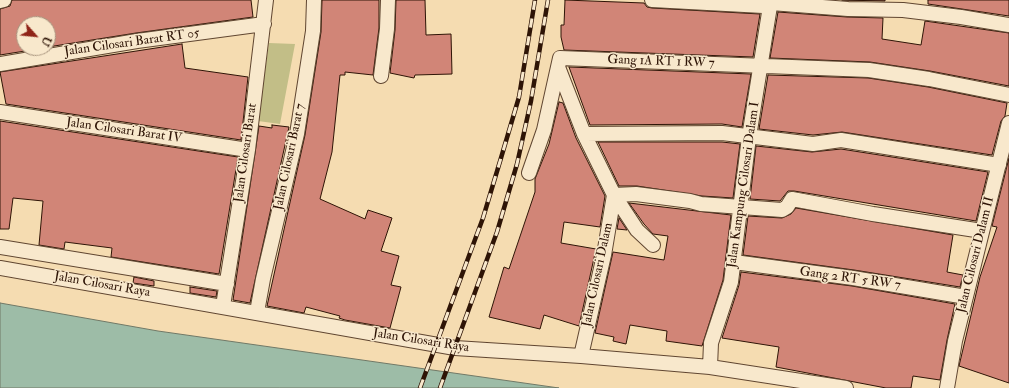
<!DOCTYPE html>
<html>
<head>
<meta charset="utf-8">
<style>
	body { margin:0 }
	#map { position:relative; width:1009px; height:388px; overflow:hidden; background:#f5dcb1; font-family:"IM FELL Double Pica",serif }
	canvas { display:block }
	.north { position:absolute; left:16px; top:16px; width:40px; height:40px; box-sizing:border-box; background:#f8e8cc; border:1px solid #a7937d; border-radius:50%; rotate:117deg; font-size:11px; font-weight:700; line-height:16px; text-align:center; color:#2e1406 }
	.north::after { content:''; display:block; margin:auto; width:14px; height:18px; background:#8f2418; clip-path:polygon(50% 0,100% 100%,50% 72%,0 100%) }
</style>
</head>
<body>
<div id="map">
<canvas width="1009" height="388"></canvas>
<div class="north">U</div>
</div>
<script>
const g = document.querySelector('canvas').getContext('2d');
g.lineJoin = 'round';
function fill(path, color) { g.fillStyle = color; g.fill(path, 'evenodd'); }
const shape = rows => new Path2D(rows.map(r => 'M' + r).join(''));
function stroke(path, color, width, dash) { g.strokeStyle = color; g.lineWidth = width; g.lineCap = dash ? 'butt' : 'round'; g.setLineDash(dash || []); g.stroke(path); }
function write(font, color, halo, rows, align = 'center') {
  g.font = font + ' "IM FELL Double Pica",serif'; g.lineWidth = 3; g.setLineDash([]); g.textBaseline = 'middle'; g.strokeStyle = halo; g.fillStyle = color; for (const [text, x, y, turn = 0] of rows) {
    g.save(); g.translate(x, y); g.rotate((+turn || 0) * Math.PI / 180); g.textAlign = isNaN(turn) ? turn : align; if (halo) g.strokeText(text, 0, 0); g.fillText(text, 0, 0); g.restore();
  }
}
fill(shape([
	[269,43,295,44,280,124,258,121]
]), '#c2be87');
const water = shape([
	[0,303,158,331,559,388,0,388,0,303]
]);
fill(water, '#9dbca7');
stroke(water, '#717967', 1);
const building = shape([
	[12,0,251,0,253,17,136,33,48,47,48,24,24,24,24,48,44,48,0,55,0,9,10,6,12,0],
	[322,0,379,0,379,28,373,75,345,72,345,75,340,75,332,152,320,199,365,219,368,210,392,218,381,251,399,256,391,285,401,287,390,328,345,320,339,318,340,316,306,307,304,313,267,306,305,135,321,32,322,0],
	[396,0,425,0,426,35,451,34,452,74,415,75,414,78,390,73,395,30,396,0],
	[565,0,644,3,647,7,652,8,760,14,753,57,564,50,561,37,561,25,564,25,565,0],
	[842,0,885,0,885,1,842,0],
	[928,0,1009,0,1009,16,928,4,928,0],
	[778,12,847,17,883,18,882,39,921,45,925,21,1009,33,1009,86,930,71,870,62,770,58,778,12],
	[182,44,185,68,248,77,241,140,6,104,0,72,182,44],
	[569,67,751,74,742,127,722,124,590,125,569,67],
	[768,75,868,78,928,87,1007,103,1005,116,1001,121,992,155,842,132,813,135,759,129,768,75],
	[559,102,563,103,576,138,605,196,600,227,564,222,561,243,596,249,579,326,544,315,540,329,489,317,504,267,509,269,535,192,535,179,549,144,559,102],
	[0,121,238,157,219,274,111,257,112,248,65,242,64,249,39,245,43,201,13,198,9,229,0,229,0,121],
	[272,125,289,127,250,303,233,300,259,126,272,128,272,125],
	[598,142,722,142,740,144,733,198,702,196,637,186,619,186,598,142],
	[756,146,812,152,841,149,988,172,976,221,794,191,788,191,780,201,750,199,756,146],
	[1009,158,1009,383,959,366,980,277,997,227,992,226,1009,158],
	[629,203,731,215,723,280,702,346,666,341,667,331,630,325,626,344,613,341,614,337,595,333,613,252,664,260,668,236,653,234,644,224,629,203],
	[796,208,953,235,947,272,963,275,960,287,854,270,743,255,748,216,782,218,791,214,796,208],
	[619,218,627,230,617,229,619,218],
	[741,272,852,286,955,304,947,340,940,380,913,376,911,388,886,388,776,367,779,347,722,338,739,285,741,272],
	[134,277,154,281,154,286,133,283,134,277],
	[190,287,217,291,216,297,190,293,190,287]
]);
fill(building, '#d18577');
stroke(building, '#2e1406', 1);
const street = shape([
	[652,0,763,6,771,3,848,9,903,10,961,17,1009,25],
	[0,1,4,0],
	[0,64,137,41,264,24],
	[381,76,387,29,388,0],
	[0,112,248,150],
	[584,134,722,133,813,144,841,140,999,165],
	[529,173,544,130,558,67],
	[614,195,636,194,690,201,701,204,782,210,787,207,792,199,873,214,982,231],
	[653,245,637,230,614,195,584,134,558,67,560,58,869,70,929,79,1009,95],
	[0,247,227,284],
	[734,262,853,278,966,297],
	[0,268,455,348,581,356,710,367,846,388],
	[223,306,248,150,266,0],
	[257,312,263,279,297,134,313,31,314,0],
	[581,356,604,255,614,195],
	[710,367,711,343,731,282,749,137,771,0],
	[947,388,955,341,1009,123]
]);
stroke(street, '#604631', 16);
stroke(street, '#f8e8cc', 14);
const rail = shape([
	[420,388,483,218,501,158,519,97,535,0],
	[440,388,497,232,517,164,531,101,548,0]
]);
stroke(rail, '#2e1406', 4.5);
stroke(rail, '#f8e8cc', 3, [9]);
write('13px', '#2e1406', '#f8e8cc', [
	["Jalan Cilosari Barat RT 05",132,43,-8],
	["Gang 1A RT 1 RW 7",661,62,2],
	["Jalan Cilosari Barat IV",124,131,8],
	["Jalan Cilosari Barat",246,153,-82],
	["Jalan Cilosari Barat 7",290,157,-78],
	["Jalan Kampung Cilosari Dalam I",744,185,-82],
	["Jalan Cilosari Dalam II",976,255,-76],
	["Jalan Cilosari Dalam",598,275,-78],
	["Gang 2 RT 5 RW 7",850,279,8],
	["Jalan Cilosari Raya",102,285,10],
	["Jalan Cilosari Raya",421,341,9]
]);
</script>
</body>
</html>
